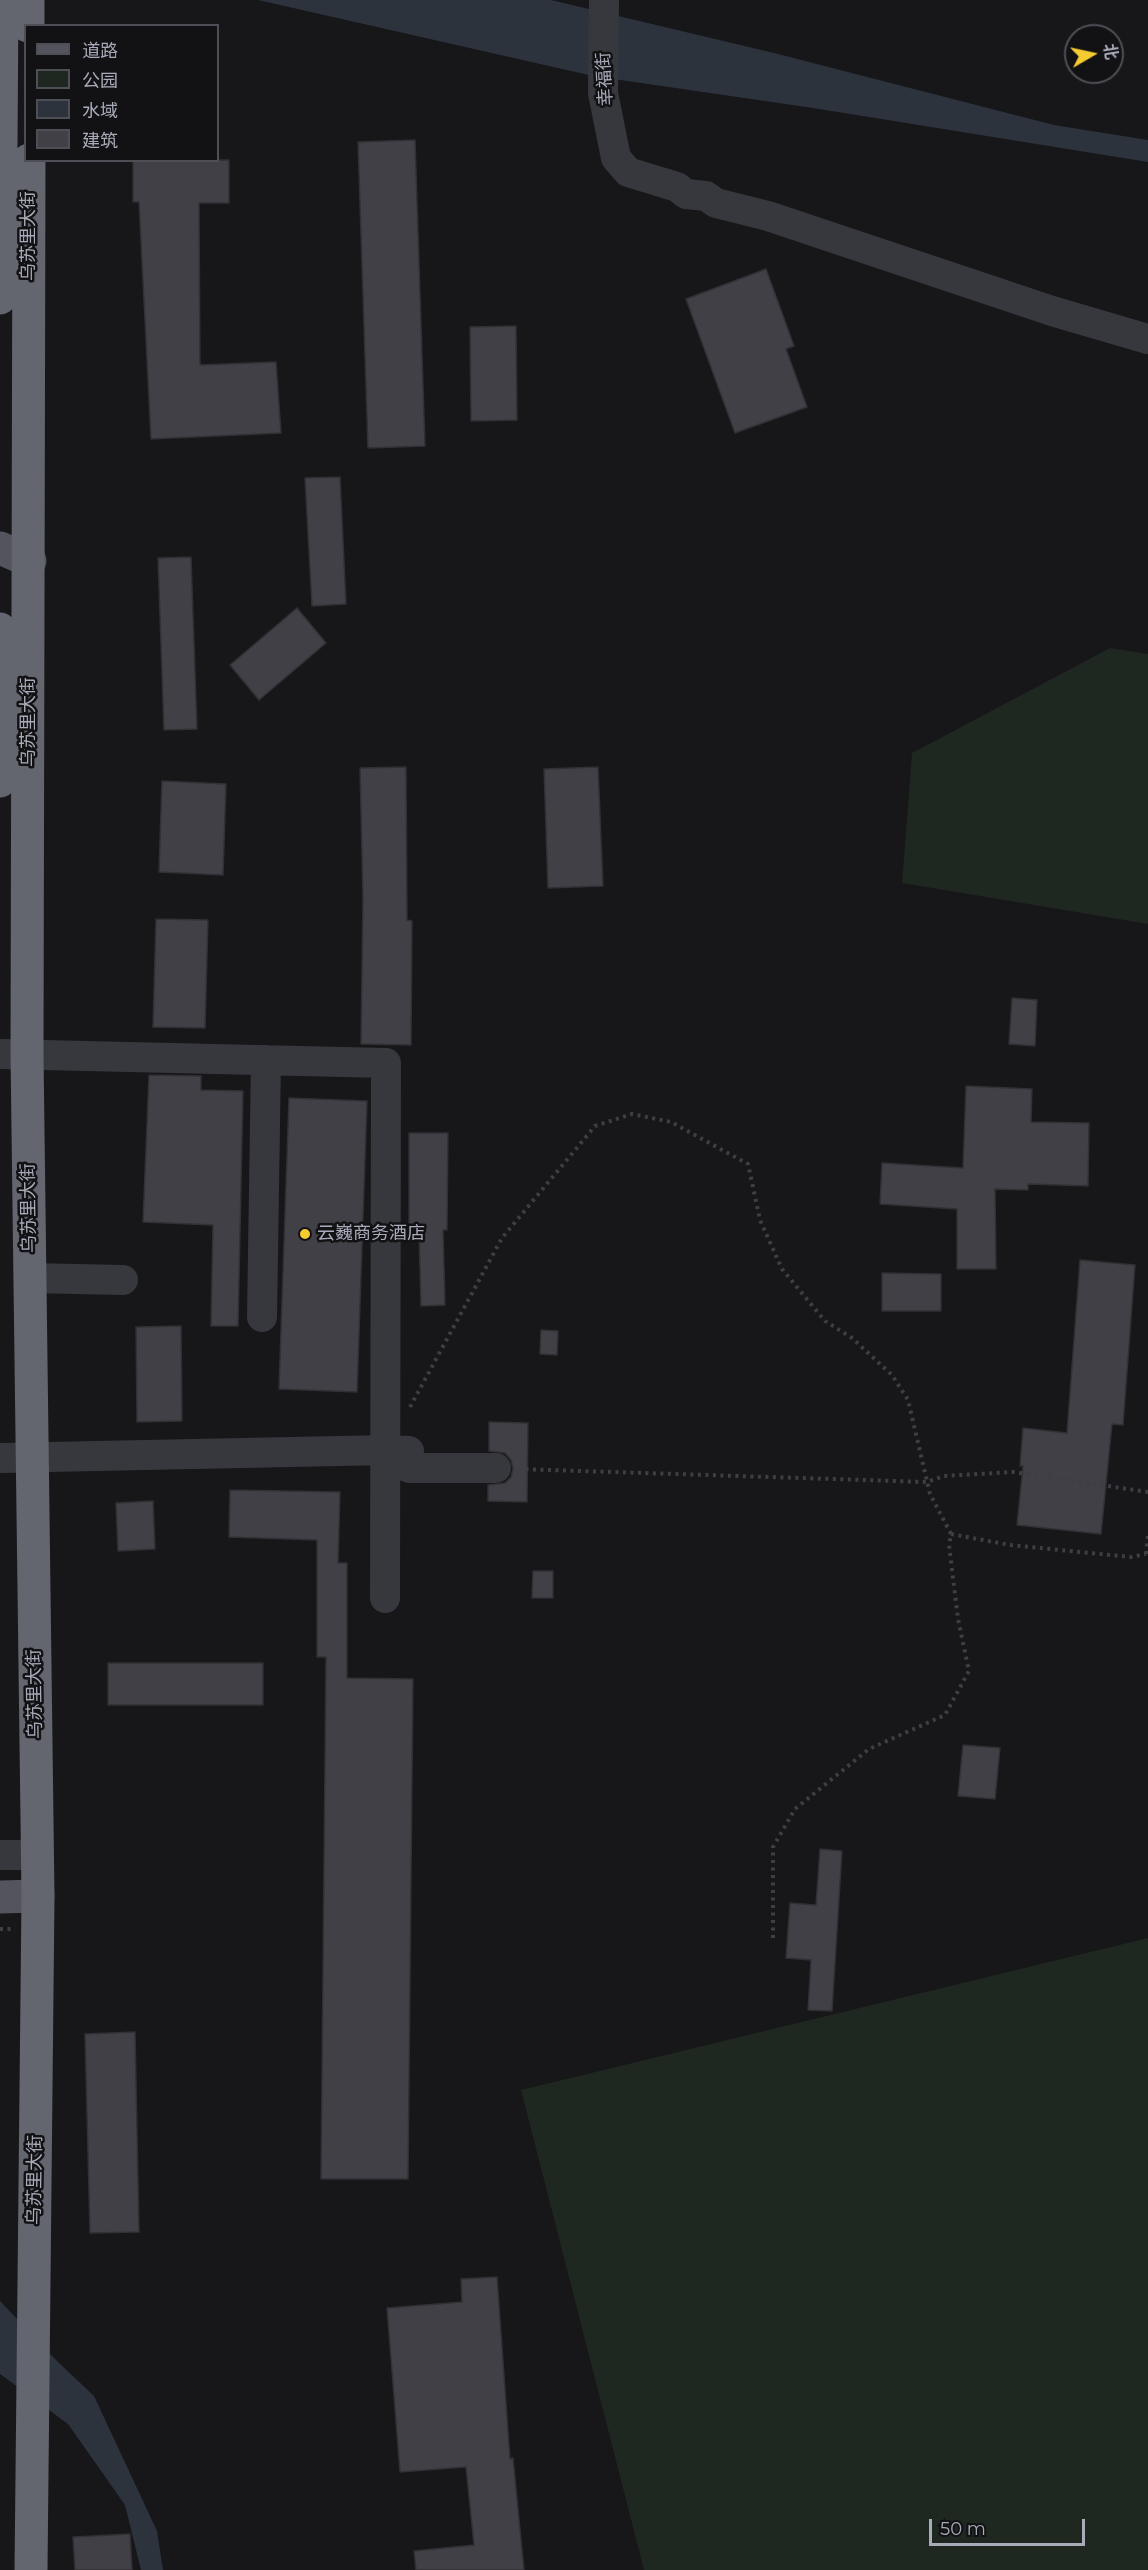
<!DOCTYPE html>
<html>
<head>
<meta charset="utf-8">
<style>
	body { margin:0 }
	#map { position:relative; width:1148px; height:2570px; overflow:hidden; background:#171619; font-family:Montserrat,"Noto Sans SC",sans-serif }
	canvas { display:block }
	.legend { position:absolute; left:24px; top:24px; width:195px; height:138px; box-sizing:border-box; background:#121114; border:2px solid #4e4f56; margin:0; padding:8px 10px; list-style:none; font-size:18px; color:#a8abb9 }
	.legend li { display:flex; align-items:center; gap:12px; height:30px }
	.legend b { width:30px; border:2px solid #4e4f56 }
	.north { position:absolute; left:1064px; top:24px; width:60px; height:60px; box-sizing:border-box; background:#121114; border:2px solid #4e4f56; border-radius:50%; rotate:81deg; font-size:16px; font-weight:700; line-height:24px; text-align:center; color:#a8abb9 }
	.north::after { content:''; display:block; margin:auto; width:21px; height:27px; background:#f5cb32; clip-path:polygon(50% 0,100% 100%,50% 72%,0 100%) }
	.scale { position:absolute; left:929px; top:2519px; width:156px; height:27px; box-sizing:border-box; border:3px solid #a8abb9; border-top:0; padding-left:8px; font-size:18px; line-height:21px; white-space:nowrap; color:#a8abb9; -webkit-text-stroke:4px #121114; paint-order:stroke }
</style>
</head>
<body>
<div id="map">
<canvas width="1148" height="2570"></canvas>
<ul class="legend">
<li><b style="height:8px;background:#53545d"></b>道路</li>
<li><b style="height:16px;background:#1e2720"></b>公园</li>
<li><b style="height:16px;background:#2c333d"></b>水域</li>
<li><b style="height:16px;background:#414046"></b>建筑</li>
</ul>
<div class="north">北</div>
<div class="scale">50 m</div>
</div>
<script>
const g = document.querySelector('canvas').getContext('2d');
g.lineJoin = 'round';
function fill(path, color) { g.fillStyle = color; g.fill(path, 'evenodd'); }
const shape = rows => new Path2D(rows.map(r => 'M' + r).join(''));
function stroke(path, color, width, dash) { g.strokeStyle = color; g.lineWidth = width; g.lineCap = dash ? 'butt' : 'round'; g.setLineDash(dash || []); g.stroke(path); }
function write(font, color, halo, rows, align = 'center') {
  g.font = font + ' Montserrat,"Noto Sans SC",sans-serif'; g.lineWidth = 5; g.setLineDash([]); g.textBaseline = 'middle'; g.strokeStyle = halo; g.fillStyle = color; for (const [text, x, y, turn = 0] of rows) {
    g.save(); g.translate(x, y); g.rotate((+turn || 0) * Math.PI / 180); g.textAlign = isNaN(turn) ? turn : align; if (halo) g.strokeText(text, 0, 0); g.fillText(text, 0, 0); g.restore();
  }
}
fill(shape([
	[1110,648,1148,654,1148,924,902,883,912,753],
	[1148,1938,1148,2570,644,2570,521,2090]
]), '#1e2720');
fill(shape([
	[258,0,551,0,774,53,1054,125,1148,140,1148,162,813,108,593,76],
	[0,2301,58,2362,94,2396,157,2531,163,2570,141,2570,125,2505,68,2424,0,2374]
]), '#2c333d');
const building = shape([
	[415,140,425,446,368,448,358,142,415,140],
	[133,160,229,160,229,203,199,203,200,365,276,362,281,433,151,439,139,202,133,202,133,160],
	[766,269,794,346,786,349,807,407,735,433,686,299,766,269],
	[516,326,517,420,471,421,470,327,516,326],
	[340,477,346,604,312,606,305,478,340,477],
	[191,557,197,729,164,730,158,558,191,557],
	[297,608,326,643,259,700,230,665,297,608],
	[406,767,407,920,412,921,411,1045,361,1044,363,898,360,768,406,767],
	[598,767,603,886,548,888,544,769,598,767],
	[162,781,226,784,223,875,159,872,162,781],
	[156,919,208,920,205,1028,153,1027,156,919],
	[1012,998,1037,1000,1035,1046,1009,1044,1012,998],
	[149,1075,201,1076,201,1090,243,1091,238,1326,211,1326,213,1225,143,1222,149,1075],
	[966,1086,1032,1089,1031,1122,1089,1123,1088,1186,1028,1184,1028,1190,995,1189,996,1269,957,1269,957,1209,880,1204,882,1163,963,1168,966,1086],
	[289,1098,367,1101,357,1392,279,1389,289,1098],
	[409,1133,448,1133,447,1230,443,1230,445,1305,421,1306,419,1230,409,1230,409,1133],
	[1080,1260,1135,1265,1123,1425,1112,1424,1101,1534,1017,1525,1023,1466,1020,1466,1023,1428,1067,1433,1080,1260],
	[882,1273,941,1274,941,1311,882,1311,882,1273],
	[181,1326,182,1421,137,1422,136,1327,181,1326],
	[541,1330,558,1331,557,1355,540,1354,541,1330],
	[489,1422,528,1423,527,1502,488,1501,488,1485,505,1483,511,1477,513,1469,511,1460,505,1453,489,1451,489,1422],
	[230,1490,340,1492,338,1563,347,1563,347,1678,413,1679,408,2179,321,2179,326,1657,317,1657,317,1540,229,1537,230,1490],
	[153,1501,155,1549,118,1551,116,1503,153,1501],
	[533,1571,553,1571,553,1598,532,1598,533,1571],
	[108,1663,263,1663,263,1705,108,1705,108,1663],
	[963,1745,1000,1748,995,1799,958,1796,963,1745],
	[820,1849,842,1851,832,2011,808,2010,811,1960,786,1958,790,1903,816,1905,820,1849],
	[135,2032,139,2232,90,2233,85,2034,135,2032],
	[497,2277,510,2459,513,2458,524,2570,416,2570,414,2551,474,2545,466,2467,400,2472,387,2308,462,2302,461,2279,497,2277],
	[130,2534,132,2570,75,2570,73,2537,130,2534]
]);
fill(building, '#414046');
stroke(building, '#313035', 1.5);
stroke(shape([
	[410,1407,502,1238,595,1126,632,1114,671,1122,748,1164,760,1220,782,1269,825,1321,852,1338,892,1375,908,1400,930,1494,951,1534,949,1545,958,1619,969,1671,945,1715,869,1749,795,1809,773,1847,773,1940],
	[518,1469,927,1482,944,1476,1013,1472,1148,1492],
	[951,1534,1010,1545,1131,1557,1146,1554],
	[1148,1536,1146,1554,1148,1556],
	[0,1929,11,1929]
]), '#3d3f45', 4, [3, 4.5]);
stroke(shape([
	[604,0,603,93,616,158,628,172,677,187,686,194,706,196,716,203,768,216,1052,311,1148,339],
	[0,1054,386,1063,385,1598],
	[29,1278,123,1280],
	[262,1317,266,1060],
	[0,1458,387,1450,409,1451,409,1468,496,1468],
	[0,1855,37,1855]
]), '#37383e', 30);
stroke(shape([
	[0,548,30,561],
	[0,1897,38,1896]
]), '#53545d', 33);
stroke(shape([
	[28,0,28,26],
	[29,160,27,1054,38,1896,31,2570],
	[0,298,2,0],
	[0,629,0,781]
]), '#63656f', 33);
for (const [x, y, r, color] of [
	[305,1234,6,"#f5cb32"]
]) { const dot = new Path2D(); dot.arc(x, y, r, 0, 2 * Math.PI); g.fillStyle = color; g.fill(dot); stroke(dot, '#121114', 2); }
write('18px', '#a8abb9', '#121114', [
	["幸福街",605,79,-93],
	["乌苏里大街",29,236,-90],
	["乌苏里大街",29,722,-90],
	["乌苏里大街",29,1208,-91],
	["乌苏里大街",35,1694,-91],
	["乌苏里大街",35,2180,-89]
]);
write('18px', '#a8abb9', '#121114', [
	["云巍商务酒店",317,1234]
], 'left');
</script>
</body>
</html>
